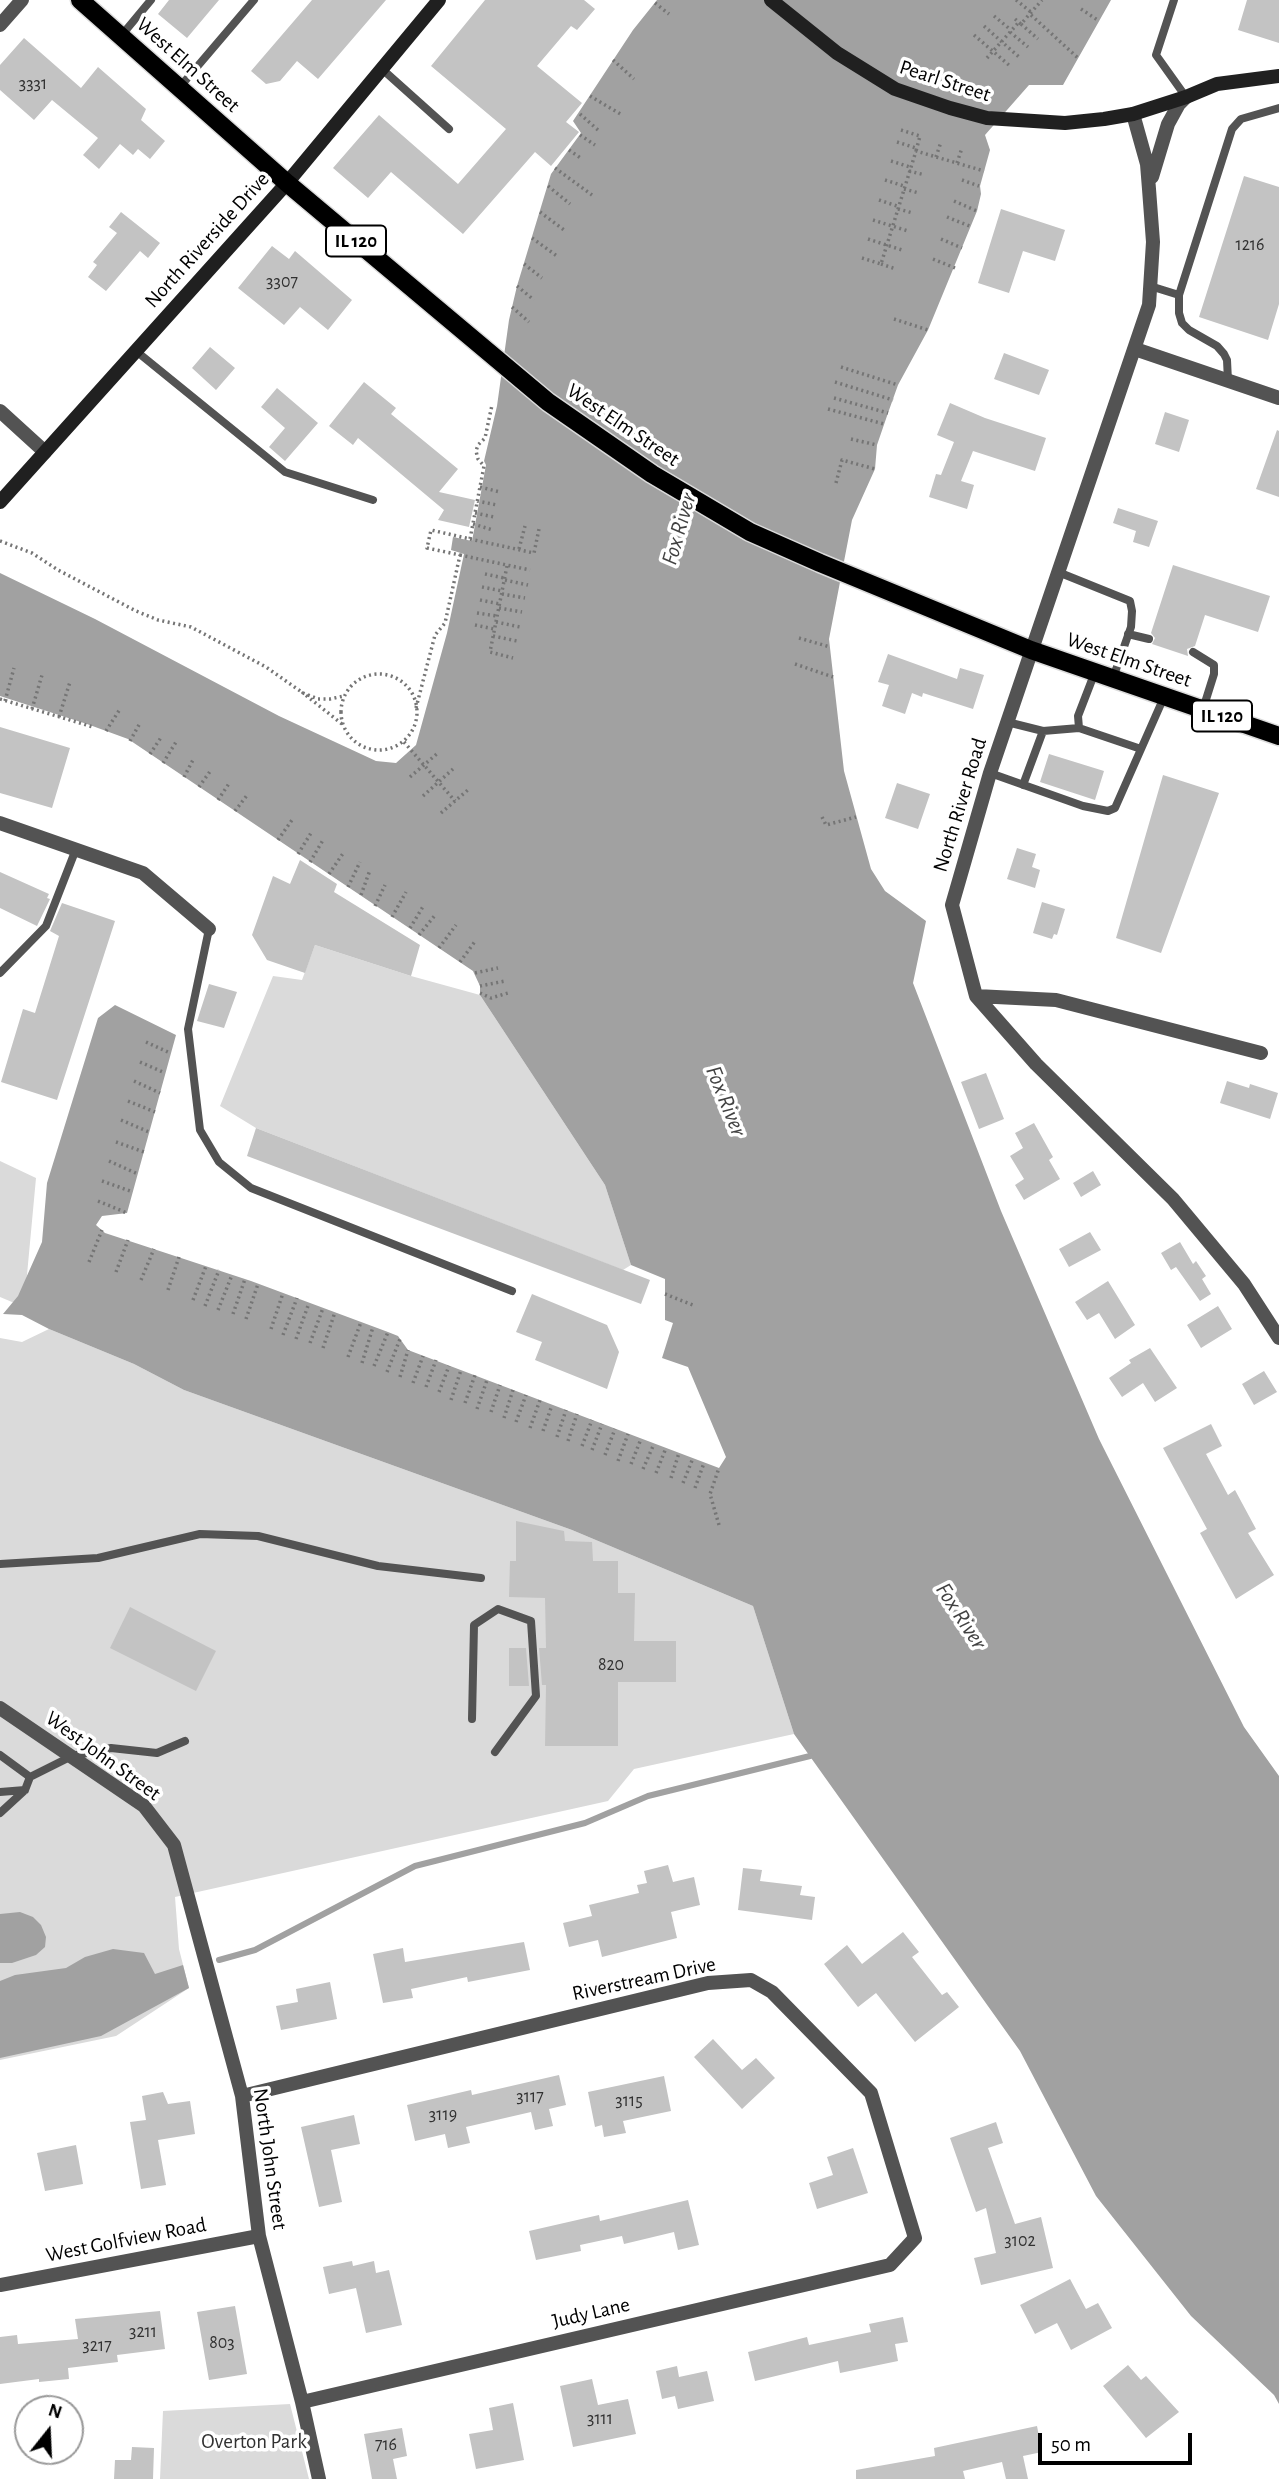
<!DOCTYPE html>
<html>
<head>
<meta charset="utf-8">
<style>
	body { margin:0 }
	#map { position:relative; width:1279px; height:2479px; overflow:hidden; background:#fff; font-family:"Alegreya Sans",sans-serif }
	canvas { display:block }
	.north { position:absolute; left:14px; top:2395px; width:70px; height:70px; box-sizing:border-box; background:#fff; border:2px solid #999; border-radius:50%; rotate:18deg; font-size:19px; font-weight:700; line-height:28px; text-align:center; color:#000 }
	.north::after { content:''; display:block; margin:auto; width:24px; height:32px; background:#000; clip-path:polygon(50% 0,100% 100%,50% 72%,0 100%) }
	.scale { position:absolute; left:1038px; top:2433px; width:154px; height:32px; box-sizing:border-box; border:4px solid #000; border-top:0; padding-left:9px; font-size:21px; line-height:24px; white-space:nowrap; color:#000; -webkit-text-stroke:5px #fff; paint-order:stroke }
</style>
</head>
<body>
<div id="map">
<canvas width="1279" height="2479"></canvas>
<div class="north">N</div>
<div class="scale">50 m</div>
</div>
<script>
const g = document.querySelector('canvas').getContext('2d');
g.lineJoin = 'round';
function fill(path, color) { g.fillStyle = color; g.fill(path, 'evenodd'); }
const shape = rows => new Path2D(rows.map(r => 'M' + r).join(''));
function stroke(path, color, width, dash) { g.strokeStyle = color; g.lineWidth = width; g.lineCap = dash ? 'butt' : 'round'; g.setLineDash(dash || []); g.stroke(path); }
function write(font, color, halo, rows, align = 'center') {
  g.font = font + ' "Alegreya Sans",sans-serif'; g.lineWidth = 7; g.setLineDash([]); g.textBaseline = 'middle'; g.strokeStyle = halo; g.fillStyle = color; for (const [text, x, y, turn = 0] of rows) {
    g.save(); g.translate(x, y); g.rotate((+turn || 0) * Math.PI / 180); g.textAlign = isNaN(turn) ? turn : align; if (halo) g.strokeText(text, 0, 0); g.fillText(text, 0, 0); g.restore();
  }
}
fill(shape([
	[315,945,411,976,480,995,605,1185,631,1265,623,1270,256,1128,220,1106,273,976,302,980],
	[0,1161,36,1178,24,1307,0,1297],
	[49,1329,134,1364,184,1390,572,1530,753,1606,794,1734,634,1769,608,1801,175,1897,179,1949,189,1988,116,2036,0,2060,0,1338,22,1342],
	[290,2404,309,2479,160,2479,163,2411]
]), '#dadada');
fill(shape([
	[657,0,1111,0,1063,85,1029,85,985,135,990,150,980,186,981,194,977,211,928,330,898,385,888,413,877,445,875,469,852,520,829,639,844,771,871,869,885,891,926,921,913,983,1001,1211,1099,1439,1244,1727,1279,1776,1279,2404,1274,2395,1191,2316,1096,2196,1020,2051,794,1734,753,1606,572,1530,184,1390,134,1364,49,1329,22,1315,3,1314,18,1296,42,1242,47,1183,98,1018,115,1005,176,1035,127,1213,102,1216,96,1225,105,1233,251,1281,388,1332,398,1336,408,1350,719,1468,726,1457,688,1367,662,1358,673,1323,665,1320,665,1279,631,1265,605,1185,480,995,480,986,473,971,128,739,87,724,0,696,0,573,95,619,279,716,376,761,396,763,416,745,447,633,464,554,451,550,453,537,472,541,486,465,484,461,497,406,509,320,517,286,551,174,581,133,573,121,633,30],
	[20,1912,33,1917,41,1925,46,1937,45,1947,36,1955,12,1963,0,1963,0,1914],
	[113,1949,144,1953,155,1974,183,1965,189,1988,101,2036,0,2058,0,1981,15,1975,66,1968,85,1957]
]), '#a1a1a1');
stroke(shape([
	[219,1960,255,1950,415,1866,585,1823,648,1796,810,1756]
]), '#a1a1a1', 6);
fill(shape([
	[169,0,219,0,187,38,158,14],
	[312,0,386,0,318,79,297,61,280,81,266,84,251,71],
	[485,0,584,0,595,9,577,30,571,26,537,66,582,103,566,122,579,132,551,166,535,152,463,234,391,172,368,198,333,168,379,115,458,184,506,129,431,66],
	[1247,0,1279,0,1279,43,1238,30],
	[24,38,81,88,98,67,146,109,141,120,165,141,150,159,138,149,133,155,120,144,99,169,83,155,98,138,52,100,34,120,0,90,0,65],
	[1244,176,1279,187,1279,304,1268,340,1199,317],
	[1001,209,1065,230,1055,261,1023,251,1009,293,978,283],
	[121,212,160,243,148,258,140,251,106,291,88,277,97,265,93,262,117,233,109,227],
	[272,246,289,259,295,251,352,300,328,330,300,307,284,325,238,288],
	[210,347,235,368,216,390,192,368],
	[1004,353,1049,370,1039,395,994,379],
	[364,382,396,408,391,414,458,469,439,492,475,500,469,527,438,520,444,510,358,438,353,445,329,426],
	[277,388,318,423,285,461,269,447,285,428,261,407],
	[950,403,985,418,1046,438,1035,471,973,451,961,481,974,485,967,509,929,497,936,474,941,475,954,442,937,435],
	[1165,412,1189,420,1179,452,1155,444],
	[1277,430,1279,431,1279,497,1256,489],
	[1118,508,1158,521,1149,547,1133,542,1136,531,1113,523],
	[1173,565,1270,596,1258,632,1205,615,1195,646,1187,649,1188,656,1152,644,1155,638,1151,633],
	[888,654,957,679,960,668,984,675,973,709,923,693,922,697,912,693,905,714,882,706,889,685,878,682],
	[0,727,70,748,52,808,0,793],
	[1049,754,1104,771,1095,800,1040,782],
	[1163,775,1219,793,1161,953,1116,938],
	[897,783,930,794,918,829,885,818],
	[1017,848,1036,854,1032,867,1040,870,1035,888,1007,879],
	[300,860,337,884,334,892,420,945,411,976,315,945,305,973,267,960,252,935,273,876,290,884],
	[0,872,49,894,47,898,50,899,37,926,0,908],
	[1042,902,1065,909,1057,935,1054,934,1052,939,1033,933],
	[62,903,115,921,57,1100,1,1082,23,1009,35,1013,59,936,50,931],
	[209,984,237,992,224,1028,197,1021],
	[986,1073,1004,1119,979,1129,961,1082],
	[1227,1081,1249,1088,1250,1084,1278,1093,1270,1119,1220,1103],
	[1034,1123,1053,1157,1049,1160,1060,1179,1024,1200,1015,1185,1024,1179,1010,1156,1023,1148,1015,1133],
	[256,1128,650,1280,641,1304,247,1156],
	[1093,1171,1101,1185,1081,1197,1073,1183],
	[1090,1232,1101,1250,1069,1267,1059,1249],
	[1180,1242,1193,1264,1196,1261,1206,1276,1202,1279,1211,1294,1200,1301,1176,1267,1171,1270,1161,1253],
	[1108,1281,1135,1325,1115,1339,1099,1313,1087,1320,1075,1302],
	[532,1294,607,1325,619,1352,607,1389,535,1360,542,1342,516,1332],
	[1218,1306,1232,1329,1201,1348,1187,1325],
	[1150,1348,1177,1388,1155,1402,1143,1383,1122,1397,1109,1378,1131,1363,1129,1360],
	[1264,1371,1277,1392,1254,1405,1242,1384],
	[1211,1424,1222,1446,1206,1454,1228,1495,1235,1490,1256,1529,1248,1533,1274,1575,1236,1599,1200,1533,1207,1529,1163,1448],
	[516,1521,564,1531,565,1541,592,1542,593,1561,618,1561,618,1593,635,1593,634,1641,676,1641,676,1682,618,1682,618,1746,545,1746,546,1685,542,1685,539,1648,546,1648,545,1598,509,1597,510,1561,516,1561],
	[130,1607,216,1651,196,1691,110,1648],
	[509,1648,526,1648,529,1686,509,1686],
	[668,1865,673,1882,694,1877,700,1905,671,1912,677,1938,602,1957,598,1940,569,1947,563,1923,592,1916,589,1905,639,1893,637,1885,647,1883,644,1871],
	[743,1868,762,1870,760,1881,802,1886,800,1895,815,1897,812,1920,738,1910],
	[903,1932,919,1952,912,1957,942,1995,947,1992,959,2007,915,2042,876,1993,858,2007,824,1964,847,1945,862,1964],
	[524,1942,530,1970,468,1982,467,1977,411,1989,413,1998,383,2003,373,1954,403,1948,405,1962],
	[330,1982,337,2019,281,2030,276,2006,298,2002,296,1989],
	[713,2039,742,2070,756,2058,775,2078,742,2109,694,2057],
	[559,2075,566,2105,549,2109,553,2126,535,2130,531,2112,466,2127,470,2143,448,2148,445,2134,415,2141,407,2105,471,2090,472,2095],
	[664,2076,671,2111,623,2121,626,2133,604,2137,602,2125,595,2127,588,2092],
	[163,2092,168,2104,190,2101,195,2134,158,2140,166,2185,141,2189,130,2122,146,2120,142,2096],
	[354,2115,360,2144,331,2150,342,2202,319,2207,301,2127],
	[996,2122,1003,2143,988,2148,1015,2224,1041,2217,1053,2268,981,2285,974,2258,996,2253,986,2208,976,2212,950,2138],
	[76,2145,83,2184,45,2191,37,2153],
	[853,2148,868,2193,817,2209,809,2183,833,2175,827,2157],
	[688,2200,699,2245,678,2250,674,2232,624,2244,622,2236,580,2245,581,2251,536,2260,529,2231,599,2215,600,2221],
	[352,2261,353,2266,374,2261,376,2273,389,2270,402,2325,366,2333,356,2288,329,2294,323,2267],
	[1070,2279,1086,2309,1098,2303,1112,2328,1071,2350,1057,2323,1035,2334,1020,2305],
	[235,2306,247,2374,209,2380,197,2312],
	[160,2311,165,2349,117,2355,118,2362,68,2368,69,2379,39,2382,39,2379,0,2384,0,2337,17,2335,18,2344,78,2339,75,2319],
	[903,2317,908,2342,895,2344,898,2361,840,2373,838,2361,755,2381,748,2352,807,2337,809,2345,871,2332,869,2324],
	[1128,2365,1141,2380,1146,2376,1179,2412,1146,2438,1103,2386],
	[677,2366,679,2377,707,2371,714,2401,678,2409,675,2396,662,2399,656,2371],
	[592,2379,598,2405,628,2399,636,2434,573,2447,560,2386],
	[513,2403,524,2460,476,2469,469,2434,493,2430,489,2408],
	[1037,2426,1042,2452,1023,2456,1028,2479,1006,2479,1002,2462,963,2471,965,2479,856,2479,856,2470,935,2456,934,2448],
	[402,2428,407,2456,393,2459,397,2479,372,2479,364,2434],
	[132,2447,154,2448,153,2479,114,2479,115,2460,131,2460]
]), '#c3c3c3');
const primary = shape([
	[80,0,287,183,548,402,652,474,750,532,820,563,1031,650,1279,736]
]);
stroke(primary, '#dbdbdb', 21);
stroke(shape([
	[1016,0,1032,13],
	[655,3,669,14],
	[1081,9,1099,21],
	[1031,15,1078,58],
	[994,16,1011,30],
	[1015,19,1021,24,1042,0],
	[1021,24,1038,39],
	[984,26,1019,57],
	[1010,32,1028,47],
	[974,35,1010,66],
	[987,58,1019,22],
	[613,60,634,79],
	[590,96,622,115],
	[580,114,598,130],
	[901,130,920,136,916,151],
	[580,135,595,145],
	[897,142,916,148],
	[569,150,582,159],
	[936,157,941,142],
	[891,161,910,167],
	[957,163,962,148],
	[555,168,592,195],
	[909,171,925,175],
	[885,180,904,186],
	[962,180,979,186],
	[548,186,570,204],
	[904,189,919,193],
	[879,200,897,206],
	[954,201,977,211],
	[898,209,913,213],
	[540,212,564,230],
	[947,217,972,227],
	[873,220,908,231],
	[532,238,557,256],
	[868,239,902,250],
	[941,239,962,248],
	[862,258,881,264,916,151,984,171],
	[933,259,955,268],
	[524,264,542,278],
	[881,264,896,269],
	[517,286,534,300],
	[512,307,529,322],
	[894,319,928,330],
	[841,367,898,385],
	[835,382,893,400],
	[834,398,888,413],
	[828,409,884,424],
	[851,439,877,445],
	[836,483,842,460,875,469],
	[480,487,500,492],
	[477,501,497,505],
	[475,513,494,517],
	[473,524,493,530],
	[470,539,534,553,539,529],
	[0,541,32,553,58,570,136,611,158,620,191,627,266,667,303,693],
	[519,549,525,526],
	[460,555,530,570],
	[507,566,490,652,513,658],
	[485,574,504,578],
	[505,580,528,585],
	[482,587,502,591],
	[502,594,525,598],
	[480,600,500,604],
	[499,608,522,612],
	[477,613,497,616],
	[496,622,520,627],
	[475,625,494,629],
	[493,636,517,641],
	[799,638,830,647],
	[795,664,833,677],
	'341 712a38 38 0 1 1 76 0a38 38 0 1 1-76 0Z',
	[0,699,93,727],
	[5,701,14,668],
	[416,708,435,635,445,623,460,555,427,548,431,530,470,539,484,466,478,459,476,451,478,445,485,438,492,405],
	[32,709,42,675],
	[59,717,70,682],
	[342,724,303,693,318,699,330,699,344,696],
	[106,731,120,709],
	[130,741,140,723],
	[404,742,455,801],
	[150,754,162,736],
	[163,763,176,742],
	[184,777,194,758],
	[410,777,439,752],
	[199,787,211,770],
	[423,796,453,769],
	[218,800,230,782],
	[235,811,248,794],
	[441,813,469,789],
	[822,817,826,825,856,817],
	[278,840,292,820],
	[298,854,311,833],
	[310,862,323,840],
	[329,874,344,852],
	[348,887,360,862],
	[361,895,370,870],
	[375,906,385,885],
	[392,917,406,892],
	[410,928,424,905],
	[419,935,436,914],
	[439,948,456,925],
	[460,962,476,940],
	[475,973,498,968],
	[480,986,505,981],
	[480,993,491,998,508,993],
	[146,1042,170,1053],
	[140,1062,165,1073],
	[134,1081,160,1093],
	[128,1101,155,1112],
	[121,1120,149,1132],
	[116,1142,144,1152],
	[109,1161,138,1174],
	[102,1181,133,1192],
	[98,1201,127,1213],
	[89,1262,102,1230],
	[116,1272,128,1240],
	[141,1280,154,1249],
	[168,1290,179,1257],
	[665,1294,693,1305],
	[193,1300,206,1266],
	[205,1306,219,1270],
	[218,1310,232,1275],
	[233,1314,245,1279],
	[246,1319,258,1284],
	[271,1329,283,1293],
	[283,1335,297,1298],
	[296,1339,309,1303],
	[310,1343,323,1308],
	[323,1348,335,1312],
	[348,1357,361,1322],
	[362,1363,373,1327],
	[374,1366,388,1332],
	[387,1372,400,1339],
	[400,1377,408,1350],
	[413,1383,423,1356],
	[426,1387,436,1360],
	[439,1392,449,1366],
	[451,1400,461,1370],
	[465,1403,475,1375],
	[477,1409,487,1380],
	[491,1412,500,1385],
	[504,1418,513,1390],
	[516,1422,526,1395],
	[530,1428,540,1400],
	[543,1431,552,1405],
	[557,1437,566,1410],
	[568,1441,577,1414],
	[582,1446,592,1420],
	[592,1450,602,1424],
	[605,1455,615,1429],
	[618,1461,628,1434],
	[631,1464,641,1439],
	[643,1469,654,1444],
	[656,1473,666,1448],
	[671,1478,679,1453],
	[683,1483,693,1458],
	[695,1488,704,1463],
	[719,1525,710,1494,719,1468]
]), '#757575', 3.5, [2, 3.5]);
stroke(shape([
	[1174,0,1156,55,1186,97],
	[121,36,151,0],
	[382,69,449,129],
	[179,88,254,0],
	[1150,286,1179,295,1232,129,1241,119,1279,108],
	[1179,295,1179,313,1182,323,1189,330,1217,346,1224,354,1227,360,1228,381],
	[136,351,285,472,373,500],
	[1058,572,1130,601,1132,611,1131,627,1113,678],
	[1128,634,1149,639],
	[1193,652,1214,665,1214,674,1203,709],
	[1007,722,1043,731,1079,728,1141,749],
	[1079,728,1078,716,1095,672],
	[990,773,1083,806,1108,811,1115,808,1164,697],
	[1023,785,1043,731],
	[209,929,188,1029,200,1130,219,1162,251,1188,512,1291],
	[0,973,46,926,76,849],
	[0,1564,98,1558,200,1534,258,1536,378,1566,481,1578],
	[472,1719,474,1625,498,1609,531,1621,536,1696,495,1752],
	[0,1755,30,1777],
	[0,1792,25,1790],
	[0,1813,25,1790,30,1777,72,1756,111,1748,157,1753,185,1741]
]), '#535353', 8);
stroke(shape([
	[0,25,22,0],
	[1133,114,1147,164,1149,189,1153,242,1149,305,990,773,952,905,976,996,1036,1064,1173,1199,1244,1284,1279,1338],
	[1152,177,1168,124,1179,104,1186,97],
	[1135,349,1279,398],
	[0,411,45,452],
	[0,823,143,873,209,929],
	[976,996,1056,1000,1261,1053],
	[0,1708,144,1806,174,1845,242,2096,259,2236,302,2402,319,2479],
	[242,2096,708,1983,751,1980,772,1992,871,2093,915,2238,890,2265,302,2402],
	[0,2285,259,2236]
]), '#535353', 14);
stroke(shape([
	[771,0,837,53,895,89,950,108,987,118,1065,123,1104,119,1133,114,1186,97,1217,84,1279,76],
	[0,502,287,183,439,0]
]), '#202020', 14);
stroke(primary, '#000', 18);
write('18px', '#313131', null, [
	["3331",33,84],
	["1216",1250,245],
	["3307",282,282],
	["820",611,1665],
	["3117",530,2097],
	["3115",629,2101],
	["3119",443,2115],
	["3102",1020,2241],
	["3211",143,2332],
	["803",222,2343],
	["3217",97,2346],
	["3111",600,2419],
	["716",386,2445]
]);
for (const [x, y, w] of [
	[356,241,60],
	[1222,716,60]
]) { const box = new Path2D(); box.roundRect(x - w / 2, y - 15.5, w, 31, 5); g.fillStyle = '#fff'; g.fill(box); stroke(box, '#000', 2); }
write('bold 19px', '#000', null, [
	["IL 120",356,241],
	["IL 120",1222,716]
]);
write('21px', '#000', '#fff', [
	["West Elm Street",188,65,42],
	["Pearl Street",945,81,18],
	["North Riverside Drive",207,240,-48],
	["West Elm Street",623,425,34],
	["West Elm Street",1129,660,19],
	["North River Road",960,805,-73],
	["West John Street",103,1756,36],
	["Riverstream Drive",644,1979,-12],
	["North John Street",270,2159,82],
	["West Golfview Road",126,2240,-11],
	["Judy Lane",591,2313,-13]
]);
write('21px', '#313131', '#fff', [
	["Overton Park",254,2442]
]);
write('italic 23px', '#424242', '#fff', [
	["Fox River",679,529,-74],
	["Fox River",726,1101,68],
	["Fox River",961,1616,57]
]);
</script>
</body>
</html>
